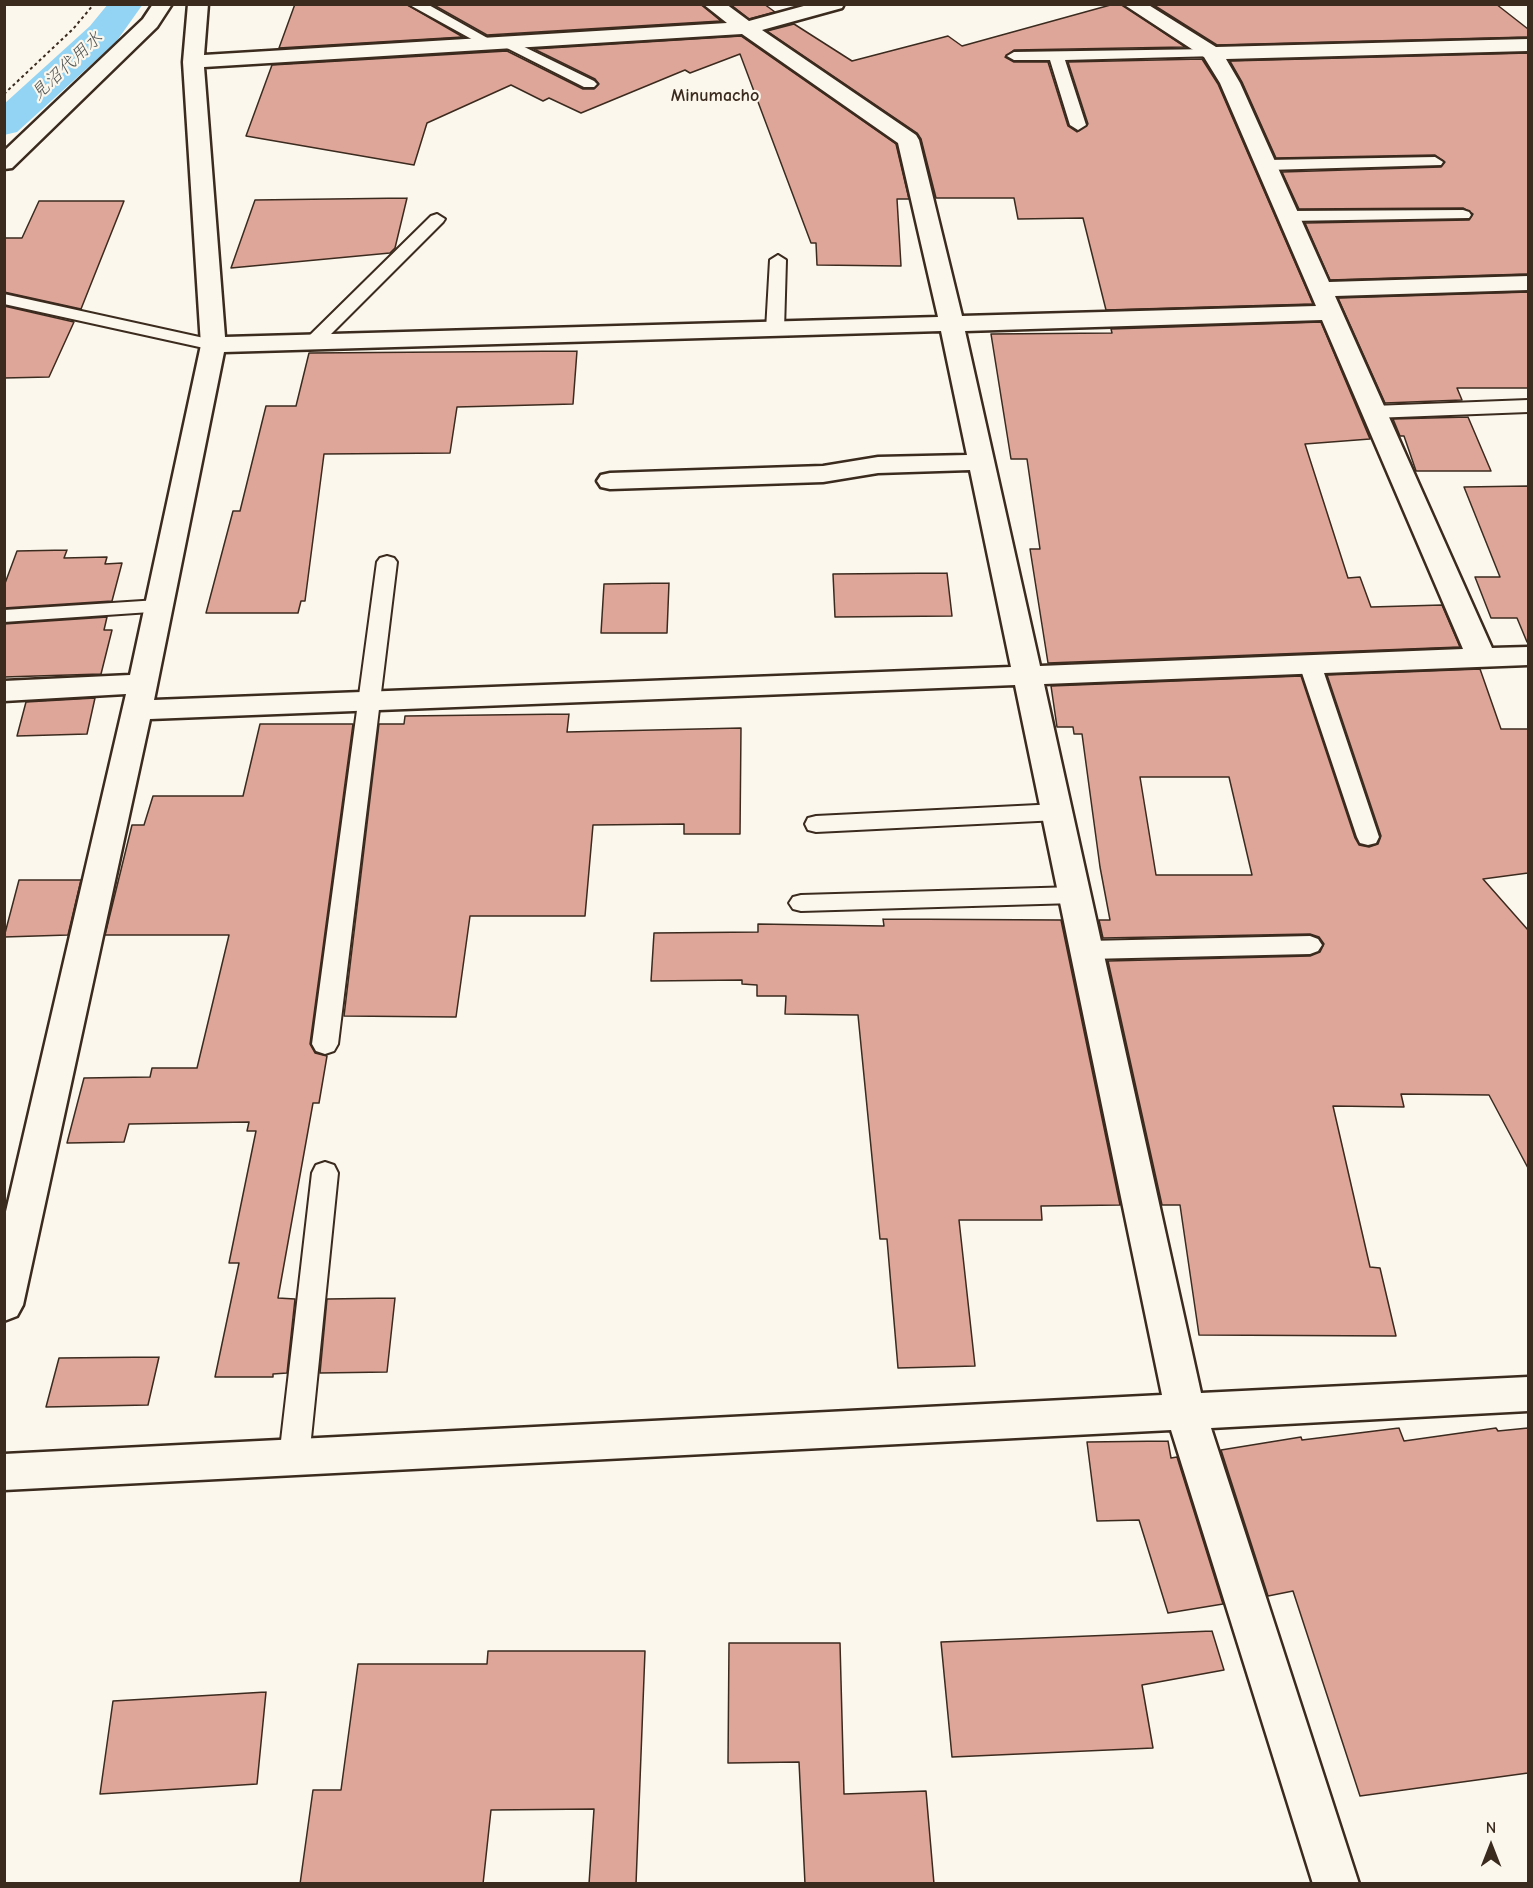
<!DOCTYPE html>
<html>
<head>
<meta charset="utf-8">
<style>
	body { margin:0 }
	#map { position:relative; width:1533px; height:1888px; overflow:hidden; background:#fbf7ec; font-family:"Comic Neue",sans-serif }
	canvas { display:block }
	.frame { position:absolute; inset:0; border:6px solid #3b2a1e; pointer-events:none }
	.north { position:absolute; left:1461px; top:1816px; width:60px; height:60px; -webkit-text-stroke:4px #fbf7ec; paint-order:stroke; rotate:0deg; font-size:16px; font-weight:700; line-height:24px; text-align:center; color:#3b2a1e }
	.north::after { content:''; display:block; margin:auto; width:21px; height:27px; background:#3b2a1e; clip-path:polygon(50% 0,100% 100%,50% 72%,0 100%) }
</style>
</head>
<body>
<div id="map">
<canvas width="1533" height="1888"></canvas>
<div class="frame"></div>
<div class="north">N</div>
</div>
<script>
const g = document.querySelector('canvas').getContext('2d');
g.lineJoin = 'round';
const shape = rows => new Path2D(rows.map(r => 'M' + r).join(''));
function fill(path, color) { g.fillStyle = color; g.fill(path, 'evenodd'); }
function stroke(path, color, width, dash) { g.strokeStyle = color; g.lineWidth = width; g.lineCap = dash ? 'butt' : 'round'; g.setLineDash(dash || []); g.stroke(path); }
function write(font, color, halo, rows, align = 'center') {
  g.font = font + ' "Comic Neue","Klee One",sans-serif'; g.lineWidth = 4.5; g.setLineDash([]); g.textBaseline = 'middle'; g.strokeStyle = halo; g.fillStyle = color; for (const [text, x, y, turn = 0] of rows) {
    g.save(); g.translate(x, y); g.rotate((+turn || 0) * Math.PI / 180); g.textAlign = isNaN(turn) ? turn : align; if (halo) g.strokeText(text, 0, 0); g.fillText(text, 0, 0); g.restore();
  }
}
fill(shape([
	[108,4,143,4,116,42,17,132,4,135,4,104,90,26,108,4]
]), '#93d4f5');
const building = shape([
	[295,4,406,4,463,37,279,48,295,4],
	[432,4,701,4,721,21,487,35,432,4],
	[730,4,764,4,775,12,749,19,730,4],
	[1114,4,1121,4,1185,47,1014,50,1005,57,1014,62,1048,62,1068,126,1077,132,1088,124,1068,62,1202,59,1218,84,1313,304,1106,310,1083,218,1018,219,1014,198,936,198,921,139,917,133,767,31,794,24,852,61,948,36,962,46,1114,4],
	[1152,4,1496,4,1528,29,1528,37,1217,45,1152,4],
	[741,36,896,144,909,199,897,199,901,266,817,265,816,243,811,243,740,54,690,73,685,70,581,113,549,98,543,101,511,85,427,123,414,165,246,136,272,65,507,51,583,89,594,89,599,84,595,79,534,49,741,36],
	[1528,53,1528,274,1330,280,1305,223,1469,220,1473,214,1463,208,1299,209,1282,172,1441,167,1445,162,1435,155,1276,158,1242,82,1230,61,1528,53],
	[407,198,395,248,390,253,231,268,255,200,407,198],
	[39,201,124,201,81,309,4,292,4,238,22,238,39,201],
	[1528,292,1528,388,1457,388,1462,400,1385,403,1338,298,1528,292],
	[4,306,74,322,49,377,4,378,4,306],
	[1321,322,1370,439,1305,444,1348,578,1360,577,1371,607,1442,605,1460,647,1048,663,1030,549,1040,549,1027,459,1011,459,991,334,1112,333,1111,329,1321,322],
	[577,351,573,404,457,407,450,453,324,454,305,601,301,601,298,613,206,613,233,511,240,511,266,406,296,406,309,353,577,351],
	[1468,417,1491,471,1416,471,1404,436,1400,436,1393,419,1468,417],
	[1528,486,1528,641,1527,642,1517,618,1491,618,1475,577,1500,577,1464,487,1528,486],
	[67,550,64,558,107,557,105,564,122,563,112,601,4,608,4,586,17,551,67,550],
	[947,573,952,616,835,617,833,574,947,573],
	[669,583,667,633,601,633,604,584,669,583],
	[107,617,104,630,112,630,101,674,4,677,4,624,107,617],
	[1480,669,1501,729,1528,729,1528,873,1483,879,1528,930,1528,1168,1489,1095,1401,1094,1404,1107,1333,1106,1370,1267,1380,1268,1396,1336,1199,1335,1180,1205,1162,1205,1108,961,1310,956,1320,952,1324,944,1319,937,1310,934,1103,938,1099,920,1110,920,1100,867,1082,734,1074,734,1073,727,1057,727,1051,686,1301,676,1355,838,1359,845,1369,847,1378,844,1381,836,1327,675,1480,669],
	[1140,777,1229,777,1252,875,1156,875,1140,777],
	[95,698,87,734,17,736,26,702,95,698],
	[569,714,567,732,741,728,740,834,684,834,684,824,593,825,585,916,470,916,456,1017,344,1016,379,724,404,724,405,716,569,714],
	[260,724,353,724,310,1044,315,1053,327,1056,319,1103,313,1103,278,1298,295,1299,287,1373,273,1374,273,1377,215,1377,239,1263,229,1263,256,1131,247,1131,249,1122,129,1124,124,1142,67,1143,84,1078,150,1077,152,1068,197,1068,229,935,105,935,132,825,144,825,153,796,243,796,260,724],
	[19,880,81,880,68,935,4,937,19,880],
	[883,919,1061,920,1120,1205,1041,1206,1042,1220,959,1220,975,1366,898,1368,887,1239,880,1239,858,1015,785,1014,786,996,757,996,757,985,742,984,742,980,651,981,654,933,758,932,758,924,884,926,883,919],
	[395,1298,387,1372,320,1373,327,1299,395,1298],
	[159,1357,148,1405,46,1407,59,1358,159,1357],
	[1399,1428,1404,1441,1496,1428,1498,1431,1528,1428,1528,1773,1360,1796,1293,1591,1268,1596,1221,1450,1301,1437,1302,1440,1399,1428],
	[1168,1441,1171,1458,1177,1457,1223,1604,1168,1613,1139,1520,1097,1521,1087,1442,1168,1441],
	[1212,1631,1224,1670,1142,1685,1153,1748,952,1757,941,1642,1212,1631],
	[729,1643,840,1643,844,1794,926,1791,934,1884,805,1884,799,1762,728,1763,729,1643],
	[488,1651,645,1651,636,1884,589,1884,594,1809,491,1810,483,1884,300,1884,313,1790,341,1790,358,1664,487,1664,488,1651],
	[266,1692,257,1784,100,1794,113,1701,266,1692]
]);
fill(building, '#dea599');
stroke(building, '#3b2a1e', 1.5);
const lane = shape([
	[408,4,427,4,498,44,496,47,486,47,408,4],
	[508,39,594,81,597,84,594,87,584,87,503,46,501,43,503,40,508,39],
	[1212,49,1219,53,1217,56,1065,60,1086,125,1078,130,1070,125,1050,60,1014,60,1007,56,1014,52,1212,49],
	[1435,157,1443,162,1441,165,1267,170,1259,165,1267,160,1435,157],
	[1463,210,1469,212,1471,215,1469,218,1288,221,1280,216,1288,211,1463,210],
	[437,214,445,219,443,222,318,347,306,347,303,343,306,339,431,216,437,214],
	[778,255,786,260,784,330,781,334,775,335,769,334,766,330,770,260,778,255],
	[4,294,213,340,219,341,222,345,219,349,213,350,4,304,4,294],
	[1528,400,1528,412,1373,418,1366,416,1364,412,1366,408,1373,406,1528,400],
	[387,556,394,558,397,562,338,1044,334,1051,325,1054,316,1051,312,1044,377,562,380,558,387,556],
	[158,600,165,601,168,606,165,611,4,622,4,610,158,600],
	[1310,657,1317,659,1321,664,1379,837,1376,843,1368,845,1360,843,1357,837,1299,664,1303,659,1310,657],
	[1058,804,1066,806,1069,812,1066,818,1058,820,816,832,808,830,805,824,808,818,816,816,1058,804],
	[1075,887,1083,889,1087,895,1083,901,1075,903,801,911,793,909,789,903,793,897,801,895,1075,887],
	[1310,936,1318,939,1322,945,1318,951,1310,954,1087,959,1078,956,1075,950,1078,944,1087,941,1310,936],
	[325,1162,334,1165,338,1173,309,1458,304,1467,294,1471,284,1467,279,1458,312,1173,316,1165,325,1162]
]);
const street = shape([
	[153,4,172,4,157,27,12,168,4,169,4,151,143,19,153,4],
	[188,4,208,4,204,55,727,23,703,4,726,4,749,21,811,4,844,4,842,8,762,30,916,135,919,140,962,316,1316,306,1220,83,1204,57,1123,4,1147,4,1216,47,1528,39,1528,51,1226,59,1240,83,1329,282,1528,276,1528,290,1335,296,1492,648,1528,647,1528,665,1044,684,1201,1393,1528,1377,1528,1411,1211,1428,1359,1884,1313,1884,1171,1430,4,1490,4,1454,1162,1395,1015,685,150,719,23,1305,17,1316,4,1321,4,1220,126,694,4,701,4,681,130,675,201,345,183,62,188,4],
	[742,34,898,143,938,317,225,337,204,67,742,34],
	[1322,320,1463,649,1040,666,965,331,1322,320],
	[941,331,967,455,878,457,823,466,610,473,601,475,597,481,601,487,610,489,823,482,878,473,970,470,1011,667,154,700,224,352,941,331]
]);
stroke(lane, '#3b2a1e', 4);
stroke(street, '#3b2a1e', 5);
stroke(shape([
	[4,94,73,29,94,4]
]), '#3b2a1e', 2, [3, 3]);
fill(lane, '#fbf7ec');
fill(street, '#fbf7ec');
write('italic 18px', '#515454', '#fbf7ec', [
	["見沼代用水",67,66,-43]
]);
write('bold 18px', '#3b2a1e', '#fbf7ec', [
	["Minumacho",715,96]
]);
</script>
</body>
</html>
